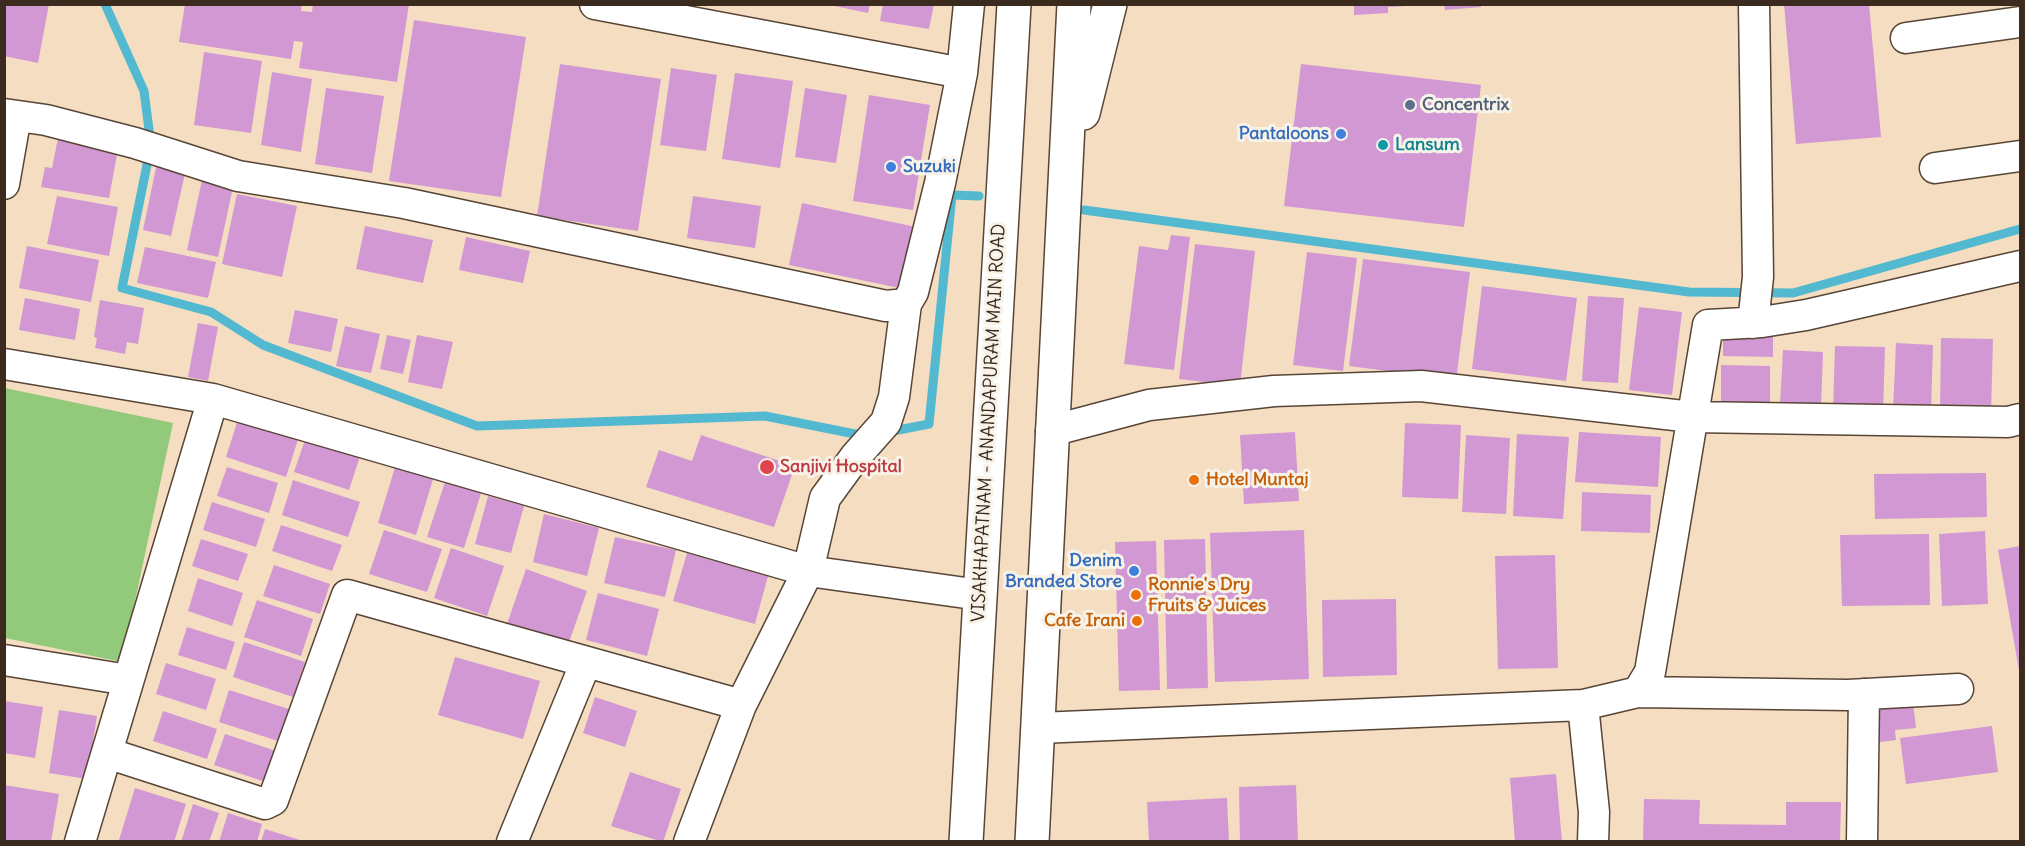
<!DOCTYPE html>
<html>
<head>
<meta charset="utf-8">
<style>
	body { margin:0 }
	#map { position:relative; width:2025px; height:846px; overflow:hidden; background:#f4ddc1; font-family:Delius,sans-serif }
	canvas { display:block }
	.frame { position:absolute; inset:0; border:6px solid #3b2a1e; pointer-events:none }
</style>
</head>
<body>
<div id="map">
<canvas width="2025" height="846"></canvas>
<div class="frame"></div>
</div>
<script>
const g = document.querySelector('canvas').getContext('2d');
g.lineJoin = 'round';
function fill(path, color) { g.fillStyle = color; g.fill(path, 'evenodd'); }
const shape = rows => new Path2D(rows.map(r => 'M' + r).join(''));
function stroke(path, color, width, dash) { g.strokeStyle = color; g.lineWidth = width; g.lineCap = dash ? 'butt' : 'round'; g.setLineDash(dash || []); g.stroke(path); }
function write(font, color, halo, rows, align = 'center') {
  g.font = font + ' Delius,sans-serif'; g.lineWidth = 6; g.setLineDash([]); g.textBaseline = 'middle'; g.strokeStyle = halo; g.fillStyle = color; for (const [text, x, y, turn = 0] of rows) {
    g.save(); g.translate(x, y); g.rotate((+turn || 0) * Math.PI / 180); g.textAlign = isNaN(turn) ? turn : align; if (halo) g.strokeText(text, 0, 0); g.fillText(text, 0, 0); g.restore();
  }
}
fill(shape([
	[5,388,173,423,122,662,5,638]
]), '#92c97b');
stroke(shape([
	[105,4,144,91,151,145,122,288,211,312,263,345,477,426,765,416,865,436],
	[1084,210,1689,292,1793,293,2020,229],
	[888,432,929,424,952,195,979,196]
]), '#52b9d0', 9);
fill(shape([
	[4,4,49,4,38,63,4,56],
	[185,4,302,4,301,11,312,12,313,4,409,4,397,82,299,68,303,42,294,41,291,59,179,42],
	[825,4,870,4,868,13],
	[883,4,934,4,929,29,880,21],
	[1354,4,1406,4,1406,6,1388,7,1388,13,1354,15],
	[1444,4,1481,4,1481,7,1445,10],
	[1784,4,1869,4,1881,137,1796,144],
	[414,20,526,37,501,197,389,181],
	[204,52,262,61,251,133,194,125],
	[560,64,661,79,638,231,537,216],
	[1301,64,1481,85,1464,227,1284,206],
	[671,68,717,75,706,151,660,145],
	[272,72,312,79,301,152,261,145],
	[735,73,793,81,780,168,722,159],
	[326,88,384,96,372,173,315,164],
	[805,88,847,95,836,163,795,157],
	[869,95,930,105,913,210,853,201],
	[58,138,118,149,109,198,41,187,45,167,52,168],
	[157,163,186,169,171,236,143,230],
	[202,180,233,187,218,257,187,250],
	[237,194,297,206,282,277,222,264],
	[57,196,118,207,109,256,47,244],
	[693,196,761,206,755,248,687,238],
	[802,203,916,227,904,289,789,265],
	[365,226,433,240,423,283,356,269],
	[1171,235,1190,237,1174,370,1124,364,1139,246,1168,250],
	[466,237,530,251,523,283,459,270],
	[1195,244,1255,251,1240,386,1179,379],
	[27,246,99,260,91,302,19,288],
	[145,247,216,262,208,298,137,283],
	[1307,252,1357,258,1343,371,1293,365],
	[1363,259,1470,272,1456,380,1349,366],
	[1482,286,1577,298,1566,381,1472,369],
	[1588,296,1624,298,1618,383,1582,381],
	[25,298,80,309,75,340,19,330],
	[100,300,144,308,138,344,127,342,125,354,95,348,97,338,94,337],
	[1639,307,1682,312,1672,395,1629,390],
	[295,310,338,319,331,352,288,343],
	[198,323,218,327,208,381,188,377],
	[345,326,380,334,371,373,336,366],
	[1723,330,1773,331,1773,357,1723,356],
	[387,335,411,340,403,374,380,369],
	[417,335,453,342,442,389,408,382],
	[1941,338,1993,339,1991,414,1940,413],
	[1896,343,1933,345,1931,412,1893,411],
	[1835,346,1885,347,1883,414,1833,413],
	[1783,350,1823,352,1821,407,1780,405],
	[1721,365,1770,366,1770,409,1721,409],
	[241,410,301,430,286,477,226,457],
	[1405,423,1461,425,1458,499,1402,497],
	[309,428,363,447,349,490,294,472],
	[1295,432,1299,501,1244,504,1240,435],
	[1579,432,1661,437,1658,487,1575,482],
	[1517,434,1569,437,1563,519,1513,516],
	[701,435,795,466,774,527,646,487,659,450,692,461],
	[1466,435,1510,438,1506,514,1462,512],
	[396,464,434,476,416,535,378,523],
	[227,467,278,483,269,513,217,496],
	[1986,473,1987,517,1875,519,1874,474],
	[446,479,482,490,464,548,427,537],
	[293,480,360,502,348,537,282,515],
	[1582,492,1651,495,1650,533,1581,531],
	[488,496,524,506,511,553,475,544],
	[212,502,265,519,256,547,203,530],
	[544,514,599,528,587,576,533,562],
	[281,525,342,545,332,571,272,551],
	[384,530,442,549,427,592,369,574],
	[1304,530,1309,679,1215,682,1210,533],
	[1985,531,1988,604,1942,606,1939,534],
	[1929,534,1930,605,1842,606,1840,535],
	[615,537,676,550,665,597,604,583],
	[201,539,248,554,238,581,192,566],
	[1205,539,1208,688,1167,689,1164,540],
	[1156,541,1160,690,1119,691,1115,542],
	[2020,546,2020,670,2019,670,1998,550],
	[451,548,504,566,487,616,434,598],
	[687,553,768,576,755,624,673,601],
	[1555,555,1558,668,1498,669,1495,556],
	[274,565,330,584,320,614,263,596],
	[526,569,587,591,568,645,507,624],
	[198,578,243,593,232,626,188,611],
	[598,593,659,609,647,656,586,640],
	[1396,599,1397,675,1323,677,1322,600],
	[257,600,313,619,301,656,244,637],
	[187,627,235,642,226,670,178,655],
	[244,642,305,662,293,697,233,677],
	[455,657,540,681,523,739,438,715],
	[166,663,216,679,206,710,156,694],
	[229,690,292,710,281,742,219,722],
	[1912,695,1916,728,1895,730,1896,740,1873,743,1868,700],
	[595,697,637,711,625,747,583,733],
	[4,701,43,707,35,758,4,753],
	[59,710,97,716,87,779,49,773],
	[163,711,217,729,207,759,153,741],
	[1992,726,1998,772,1906,784,1900,738],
	[225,734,279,752,269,783,214,765],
	[630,772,681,789,663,842,611,826],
	[1556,774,1562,842,1515,842,1510,778],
	[4,785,59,794,51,842,4,842],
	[1296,785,1298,842,1240,842,1239,787],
	[135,788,186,804,174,842,119,840],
	[1227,798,1229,842,1149,842,1147,802],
	[1644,799,1700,800,1699,824,1786,825,1786,802,1841,802,1840,842,1643,842],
	[193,804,219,813,209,842,181,842],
	[228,813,262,824,257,842,219,842],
	[265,829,303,841,302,842,261,842]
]), '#d298d3');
const street = shape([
	[595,4,962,73],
	[1906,38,2020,22],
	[4,114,46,120,135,143,238,176,404,203,886,306,906,304,913,292,940,183,962,73,969,4],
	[1935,168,2020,156],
	[4,184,16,116],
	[1753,323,1758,277,1754,4],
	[4,364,213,399,808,571,980,595],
	[1051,431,1149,405,1274,391,1421,386,1692,417,2008,422,2020,419],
	[4,660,128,680],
	[1638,692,1848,695,1958,689],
	[1583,705,1594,812,1593,842],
	[1039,728,1583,705,1638,692,1650,672,1708,325,1762,322,1806,315,2020,266],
	[107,753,265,804,273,800,347,595,741,705],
	[80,842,213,399],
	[512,842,586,662],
	[689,842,741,705,808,571,825,498,855,457,886,422,894,397,906,304],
	[1862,842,1864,694]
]);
const primary = shape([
	[1083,113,1110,4],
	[966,842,1014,4],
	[1032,842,1074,4]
]);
stroke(street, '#574536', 33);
stroke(primary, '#574536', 36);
stroke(street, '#fff', 30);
stroke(primary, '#fff', 33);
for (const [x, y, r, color] of [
	[1410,105,6,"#5c6f8a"],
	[1341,134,6,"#3f7fe0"],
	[1383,145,6,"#0f9aa8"],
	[891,167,6,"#3f7fe0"],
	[767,467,8,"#e0444e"],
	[1194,480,6,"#e8710a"],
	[1134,571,6,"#3f7fe0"],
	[1136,595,6,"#e8710a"],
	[1137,621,6,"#e8710a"]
]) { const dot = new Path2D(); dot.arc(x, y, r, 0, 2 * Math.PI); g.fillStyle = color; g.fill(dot); stroke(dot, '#f7f3e8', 2); }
write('bold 18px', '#4e5e75', '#f7f3e8', [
	["Concentrix",1422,105]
], 'left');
write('bold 18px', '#366cbe', '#f7f3e8', [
	["Pantaloons",1329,134],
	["Suzuki",903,167,"left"],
	["Denim",1122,561],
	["Branded Store",1122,582]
], 'right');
write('bold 18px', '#0d838f', '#f7f3e8', [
	["Lansum",1395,145]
], 'left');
write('18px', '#3b2a1e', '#f7f3e8', [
	["VISAKHAPATNAM - ANANDAPURAM MAIN ROAD",989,423,-87]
]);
write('bold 18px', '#be3a42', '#f7f3e8', [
	["Sanjivi Hospital",780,467]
], 'left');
write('bold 18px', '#c56008', '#f7f3e8', [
	["Hotel Muntaj",1206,480],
	["Ronnie's Dry",1148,585],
	["Fruits & Juices",1148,606],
	["Cafe Irani",1125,621,"right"]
], 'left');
</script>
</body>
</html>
